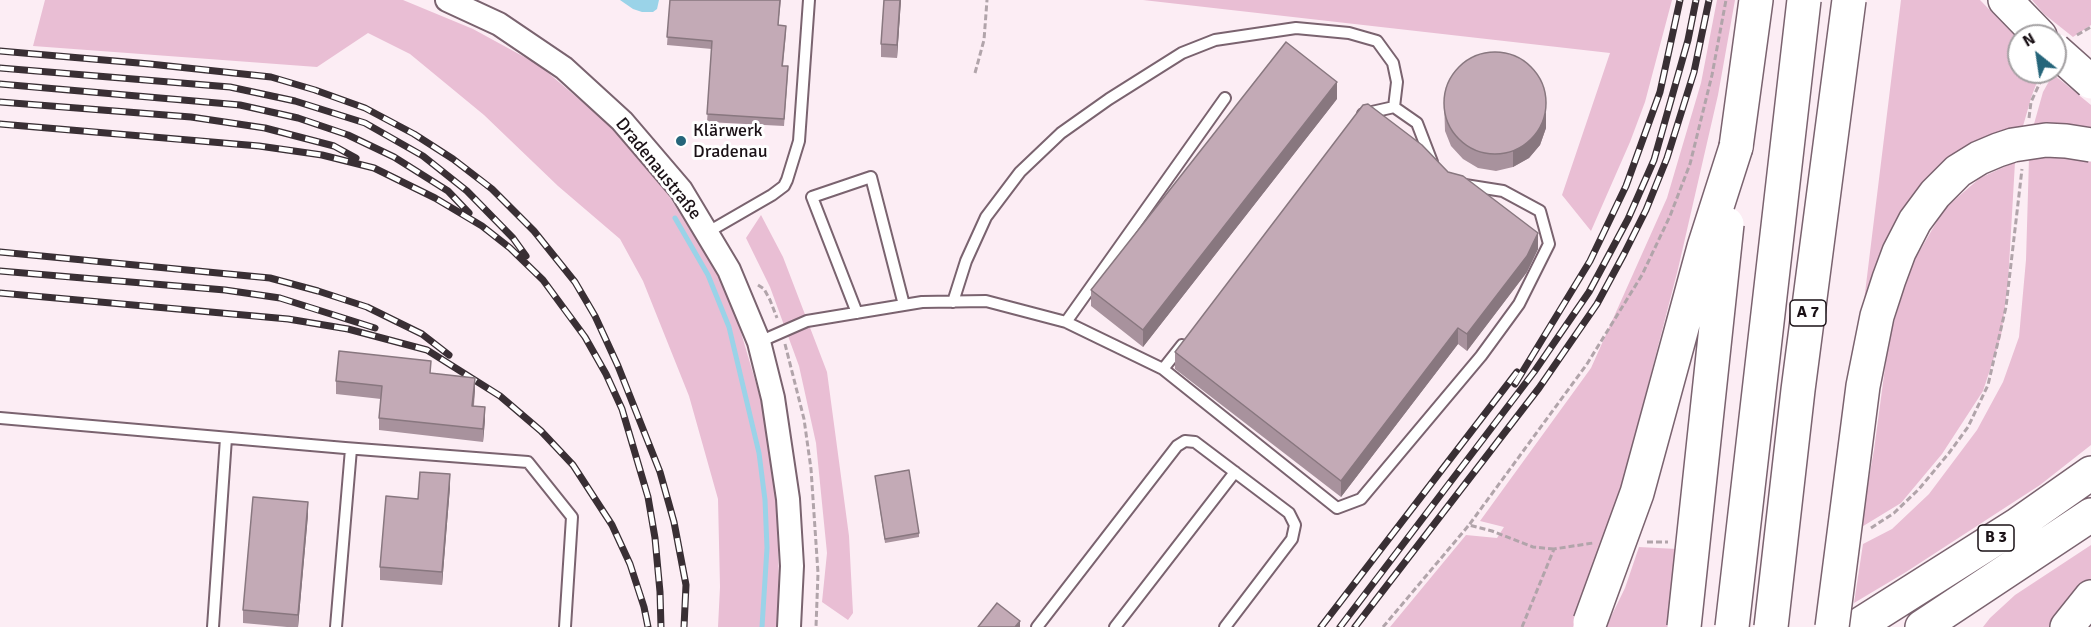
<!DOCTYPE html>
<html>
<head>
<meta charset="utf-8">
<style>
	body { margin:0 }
	#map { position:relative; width:2091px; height:627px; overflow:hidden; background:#fcedf4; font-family:Signika,sans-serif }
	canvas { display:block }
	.north { position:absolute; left:2007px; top:24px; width:60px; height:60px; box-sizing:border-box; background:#fff; border:2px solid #a3a0a2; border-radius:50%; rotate:330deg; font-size:16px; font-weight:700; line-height:24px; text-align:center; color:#1a1116 }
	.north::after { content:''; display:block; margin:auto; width:21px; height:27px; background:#25657a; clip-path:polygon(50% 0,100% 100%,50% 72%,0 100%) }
</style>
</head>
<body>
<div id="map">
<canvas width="2091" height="627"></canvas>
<div class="north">N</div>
</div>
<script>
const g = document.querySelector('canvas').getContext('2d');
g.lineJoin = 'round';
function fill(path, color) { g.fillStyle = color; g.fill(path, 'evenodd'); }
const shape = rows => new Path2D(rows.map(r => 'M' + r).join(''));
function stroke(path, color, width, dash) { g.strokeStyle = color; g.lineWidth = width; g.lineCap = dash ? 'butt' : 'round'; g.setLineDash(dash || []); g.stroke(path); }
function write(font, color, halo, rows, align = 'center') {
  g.font = font + ' Signika,sans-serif'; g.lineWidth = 6; g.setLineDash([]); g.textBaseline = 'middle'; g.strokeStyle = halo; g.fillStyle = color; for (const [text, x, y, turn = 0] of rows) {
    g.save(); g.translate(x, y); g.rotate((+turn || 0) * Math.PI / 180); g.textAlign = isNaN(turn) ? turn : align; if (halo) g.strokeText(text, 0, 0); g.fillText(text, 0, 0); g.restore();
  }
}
fill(shape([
	[45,0,403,0,473,29,539,65,608,124,664,188,706,255,732,302,763,407,777,505,780,627,718,627,720,587,718,499,689,396,643,281,620,239,558,186,484,115,410,54,368,33,317,67,33,46],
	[1143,0,1672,0,1645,102,1630,142,1591,231,1562,195,1610,53],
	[1717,0,1735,0,1718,95,1678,269,1624,478,1573,627,1390,627,1466,535,1497,538,1504,527,1480,521,1591,368,1667,198,1701,83],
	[1901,0,1980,0,2019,40,2019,72,2041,72,2032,95,2023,126,2010,128,1984,137,1940,165,1921,184,1900,218,1881,254,1864,301],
	[2032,0,2091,0,2091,25,2073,37,2044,14],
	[2053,74,2091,105,2091,127,2059,123,2034,124,2043,92],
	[2054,155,2091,160,2091,445,2040,485,1906,572,1854,603,1863,544,1892,529,1929,494,1977,430,2003,382,2019,337,2026,260,2029,158],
	[2015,162,2008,283,2001,336,1983,391,1942,454,1901,503,1860,528,1874,450,1889,338,1911,266,1944,209,1980,178],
	[761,215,783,257,827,372,849,536,853,613,848,620,822,602,827,553,816,443,799,366,770,287,746,238],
	[2091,545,2091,579,2052,627,1983,627,1990,618,2015,595],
	[1639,547,1677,549,1669,627,1606,627,1625,588]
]), '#e9bed4');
fill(shape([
	[620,0,659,0,657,9,653,12,642,12,633,9]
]), '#9ad3e8');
stroke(shape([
	[675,218,708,275,729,327,759,453,765,500,767,548,762,627]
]), '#9ad3e8', 5);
const service = shape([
	[1363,114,1394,107,1417,123,1432,162],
	[708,232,772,195,784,186,787,180,799,141,809,0],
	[953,302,966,261,986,217,1020,172,1061,133,1109,99,1182,53,1215,40,1296,28,1349,33,1377,41,1393,63,1397,82,1394,107],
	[857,313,812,197,871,177,904,305],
	[1066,322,1225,98],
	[759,342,807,321,922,302,986,301,1066,322,1163,369,1337,508,1361,499,1481,356,1519,304,1549,244,1540,211,1503,191,1465,185],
	[1163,369,1182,345],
	[0,418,345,448,528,462,572,517,565,627],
	[213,627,226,438],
	[336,627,351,449],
	[1037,627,1177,446,1185,441,1195,442,1289,513,1295,525,1292,539,1225,627],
	[1115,627,1235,472]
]);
const minor = shape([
	[447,0,499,24,564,68,622,121,681,190,729,270,759,342,773,398,788,499,792,566,789,627]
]);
const primary = shape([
	[1856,627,2017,525,2091,473],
	[1922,627,2091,515]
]);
const motorway = shape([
	[2005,0,2040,36],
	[1736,147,1756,0],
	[2067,627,2091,597]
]);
stroke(service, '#7a636f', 14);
stroke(minor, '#7a636f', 26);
stroke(primary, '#7a636f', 36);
stroke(motorway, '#7a636f', 36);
stroke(shape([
	[2077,35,2091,27],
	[975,73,984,40,987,0],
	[2029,118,2031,102,2044,74],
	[758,285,764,289,770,300,777,318],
	[785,344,804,419,811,469,818,573,816,627],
	[1871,528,1894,513,1919,489,1949,453,1968,427,1988,385,2006,307,2022,169],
	[1647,542,1668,542],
	[1554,549,1533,547,1492,531,1469,525,1587,364,1642,275,1670,216,1690,164,1712,75,1726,0],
	[1383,627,1469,525],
	[1522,627,1554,549,1593,543]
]), '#b1a4aa', 3, [6, 3]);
stroke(service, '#fff', 10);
stroke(minor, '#fff', 22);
stroke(primary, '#fff', 33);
stroke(motorway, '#fff', 33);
const rail = shape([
	[0,51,150,64,271,77,315,90,365,108,414,134,453,159,492,189,534,231,575,282,595,316,618,366,660,472,674,522,686,585,684,627],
	[0,68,230,87,295,101,365,123,423,156,467,191,513,238,526,256],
	[0,84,240,105,298,118,348,135,394,157,448,191,469,213],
	[0,102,191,117,265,128,334,146,356,158],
	[0,124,259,146,322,155,374,168,435,198,482,226,510,248,543,280,585,337,606,374,622,409,648,497,655,538,660,592,661,627],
	[0,252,270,278,318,291,367,307,422,334,449,355],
	[0,271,225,290,280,298,375,328],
	[0,293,288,319,348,329,427,350,500,396,541,431,573,465,612,525,630,564,644,607,648,627],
	[1515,384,1590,261,1626,186,1660,92,1680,0],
	[1321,627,1517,372],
	[1340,627,1534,372,1589,292,1628,219,1654,160,1688,40,1696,0],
	[1355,627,1539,388,1597,304,1624,254,1646,210,1667,158,1694,72,1709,0]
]);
stroke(rail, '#392f34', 7);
stroke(rail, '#fff', 4.5, [14]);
const motorwayBridge = shape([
	[2055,50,2091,82],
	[1590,622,1637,493,1704,247,1736,147],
	[1684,627,1727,224],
	[1732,627,1804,0],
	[1771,627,1798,390,1849,0],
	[1832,627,1863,386,1877,316,1889,279,1899,252,1915,221,1935,194,1958,171,1979,158,1998,150,2013,145,2046,140,2066,141,2091,145]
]);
stroke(motorwayBridge, '#7a636f', 36, []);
stroke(motorwayBridge, '#fff', 33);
fill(shape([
	[670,0,781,0,778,25,786,33,783,66,788,73,784,126,707,122,712,49,667,45],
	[884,0,901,0,897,58,881,57,881,44],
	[1337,99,1143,347,1091,306,1091,290],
	[1444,100,1546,128,1540,145,1529,158,1513,167,1496,171,1478,168,1463,159,1451,146,1445,131],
	[1448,172,1538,249,1527,272,1467,351,1458,344,1341,497,1175,369,1175,352],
	[431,373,475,390,474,406,485,420,483,442,379,430,379,418,381,399,336,394,336,381],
	[875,476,919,533,919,537,885,543],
	[450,487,442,585,380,580,380,567,418,499],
	[308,515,298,627,287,627,243,623,243,610]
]), '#a8929d');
fill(shape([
	[900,0,901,0,897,58,897,45],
	[1337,82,1337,99,1143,347,1143,330],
	[1546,112,1546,128,1540,145,1529,158,1513,167,1513,151],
	[1538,233,1538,249,1527,272,1467,351,1467,334],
	[1458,328,1458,344,1341,497,1341,481],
	[475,378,475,390,472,418,472,406],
	[485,407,485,420,483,442,483,429],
	[450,474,450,487,442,585,442,572],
	[308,502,308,515,298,627,298,615],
	[1020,621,1020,627,1015,627]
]), '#88777f');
const building = shape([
	[670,0,780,0,778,25,786,26,782,66,788,66,784,119,707,114,712,41,667,37,670,0],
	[884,0,900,0,897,45,881,44,884,0],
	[1286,42,1337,82,1143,330,1091,290,1286,42],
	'1444 103a51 51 0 1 1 102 0a51 51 0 1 1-102 0Z',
	[1368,104,1422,145,1448,172,1463,176,1538,233,1527,256,1467,334,1458,328,1341,481,1175,352,1363,105,1368,104],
	[339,351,431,361,430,373,475,378,472,406,485,407,483,429,379,418,382,386,336,381,339,351],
	[909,470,919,533,885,539,875,476,909,470],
	[420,472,450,474,442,572,380,567,386,496,418,499,420,472],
	[253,497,308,502,298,615,243,610,253,497],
	[997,603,1020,621,1015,627,978,627,997,603]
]);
fill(building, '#c3aab6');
stroke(building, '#88777f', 1.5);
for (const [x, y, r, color] of [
	[681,141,6,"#25657a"]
]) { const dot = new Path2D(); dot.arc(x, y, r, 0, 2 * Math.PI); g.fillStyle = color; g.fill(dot); stroke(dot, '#fff', 2); }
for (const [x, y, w] of [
	[1808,313,36],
	[1996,538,36]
]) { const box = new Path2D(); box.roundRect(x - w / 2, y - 13, w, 26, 4.5); g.fillStyle = '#fff'; g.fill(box); stroke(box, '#1a1116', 1.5); }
write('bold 16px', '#1a1116', null, [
	["A 7",1808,313],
	["B 3",1996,538]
]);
write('18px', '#1a1116', '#fff', [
	["Klärwerk",693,131],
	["Dradenau",693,152]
], 'left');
write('18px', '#1a1116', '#fff', [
	["Dradenaustraße",658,169,51]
]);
</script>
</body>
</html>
